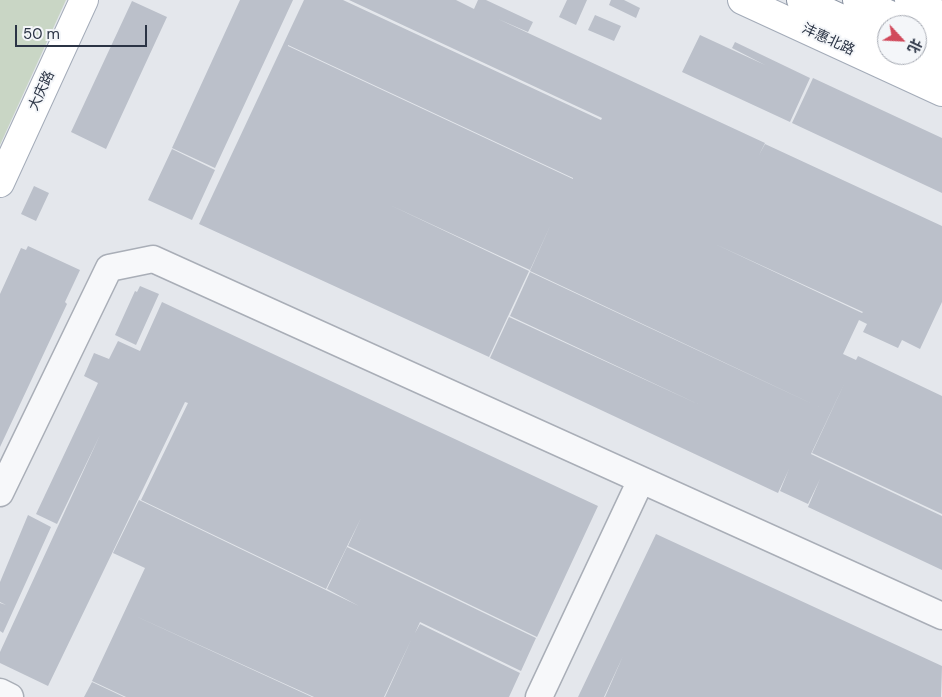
<!DOCTYPE html>
<html>
<head>
<meta charset="utf-8">
<style>
	body { margin:0 }
	#map { position:relative; width:942px; height:697px; overflow:hidden; background:#e4e7ec; font-family:"DM Sans","Noto Sans SC",sans-serif }
	canvas { display:block }
	.north { position:absolute; left:877px; top:15px; width:50px; height:50px; box-sizing:border-box; background:#f4f6f9; border:1px solid #a4a8b1; border-radius:50%; rotate:115deg; font-size:14px; font-weight:700; line-height:20px; text-align:center; color:#2b3445 }
	.north::after { content:''; display:block; margin:auto; width:18px; height:22px; background:#d1495b; clip-path:polygon(50% 0,100% 100%,50% 72%,0 100%) }
	.scale { position:absolute; left:15px; top:25px; width:132px; height:22px; box-sizing:border-box; border:2px solid #2b3445; border-top:0; padding-left:6px; font-size:15px; line-height:18px; white-space:nowrap; color:#2b3445; -webkit-text-stroke:4px #f4f6f9; paint-order:stroke }
</style>
</head>
<body>
<div id="map">
<canvas width="942" height="697"></canvas>
<div class="north">北</div>
<div class="scale">50 m</div>
</div>
<script>
const g = document.querySelector('canvas').getContext('2d');
g.lineJoin = 'round';
function fill(path, color) { g.fillStyle = color; g.fill(path, 'evenodd'); }
const shape = rows => new Path2D(rows.map(r => 'M' + r).join(''));
function stroke(path, color, width, dash) { g.strokeStyle = color; g.lineWidth = width; g.lineCap = dash ? 'butt' : 'round'; g.setLineDash(dash || []); g.stroke(path); }
function write(font, color, halo, rows, align = 'center') {
  g.font = font + ' "DM Sans","Noto Sans SC",sans-serif'; g.lineWidth = 4; g.setLineDash([]); g.textBaseline = 'middle'; g.strokeStyle = halo; g.fillStyle = color; for (const [text, x, y, turn = 0] of rows) {
    g.save(); g.translate(x, y); g.rotate((+turn || 0) * Math.PI / 180); g.textAlign = isNaN(turn) ? turn : align; if (halo) g.strokeText(text, 0, 0); g.fillText(text, 0, 0); g.restore();
  }
}
fill(shape([
	[0,0,66,0,0,145]
]), '#c9d6c5');
fill(shape([
	[240,0,293,0,215,168,172,148],
	[304,0,343,0,601,120,602,118,349,0,456,0,474,9,478,0,486,0,533,22,528,32,498,19,765,143,759,155,765,144,942,226,942,302,920,349,902,340,898,348,863,332,867,324,859,320,843,354,856,360,858,356,942,396,942,514,812,453,845,382,811,454,942,516,942,570,808,507,820,479,808,504,780,491,789,469,778,493,490,358,509,317,700,405,510,316,530,272,819,407,530,271,551,224,530,270,390,205,529,271,489,357,199,224],
	[288,45,573,178,573,179,288,46],
	[715,244,863,312,862,313],
	[567,0,587,0,576,25,559,17],
	[611,0,624,0,640,8,636,18,609,5],
	[132,1,167,17,106,149,71,132],
	[595,15,621,26,614,41,588,30],
	[700,35,765,65,732,48,735,42,810,78,790,122,682,72],
	[813,78,942,138,942,193,792,123],
	[172,149,215,170,192,220,148,200],
	[34,186,49,193,36,221,21,214],
	[28,246,80,270,65,302,67,304,0,447,0,294,21,248,26,250],
	[140,286,159,294,136,345,115,335,135,291,137,292],
	[162,302,598,506,537,637,348,546,361,518,326,589,141,500,188,403,185,402,48,686,0,663,0,652,100,435,57,524,36,514,98,383,84,376,87,369,94,353,109,359,118,341,140,351],
	[139,500,359,606,327,589,347,547,536,638,521,671,420,622,415,633,420,624,520,673,509,697,385,697,411,640,384,697,314,697,131,614,312,697,126,697,92,681,145,568,113,553],
	[28,515,51,527,3,633,0,631,0,603,6,605,0,602,0,582],
	[656,534,942,666,941,697,605,697,623,656,604,697,578,697],
	[92,682,124,697,84,697]
]), '#bbc0ca');
const minor = shape([
	[0,493,109,268,153,259,942,616],
	[0,692,10,697],
	[539,697,641,480]
]);
const major = shape([
	[742,0,942,92],
	[909,0,942,16],
	[0,183,84,0]
]);
const highway = shape([
	[801,0,887,40],
	[857,0,912,25],
	[917,28,942,39],
	[917,55,942,66]
]);
stroke(minor, '#a9aeb7', 29);
stroke(major, '#a3abb8', 30);
stroke(highway, '#8b94a3', 30);
stroke(minor, '#f7f8fa', 26);
stroke(major, '#fff', 28);
stroke(highway, '#fff', 28);
write('14px', '#2b3445', '#f4f6f9', [
	["沣惠北路",828,40,25],
	["大庆路",42,91,-65]
]);
</script>
</body>
</html>
